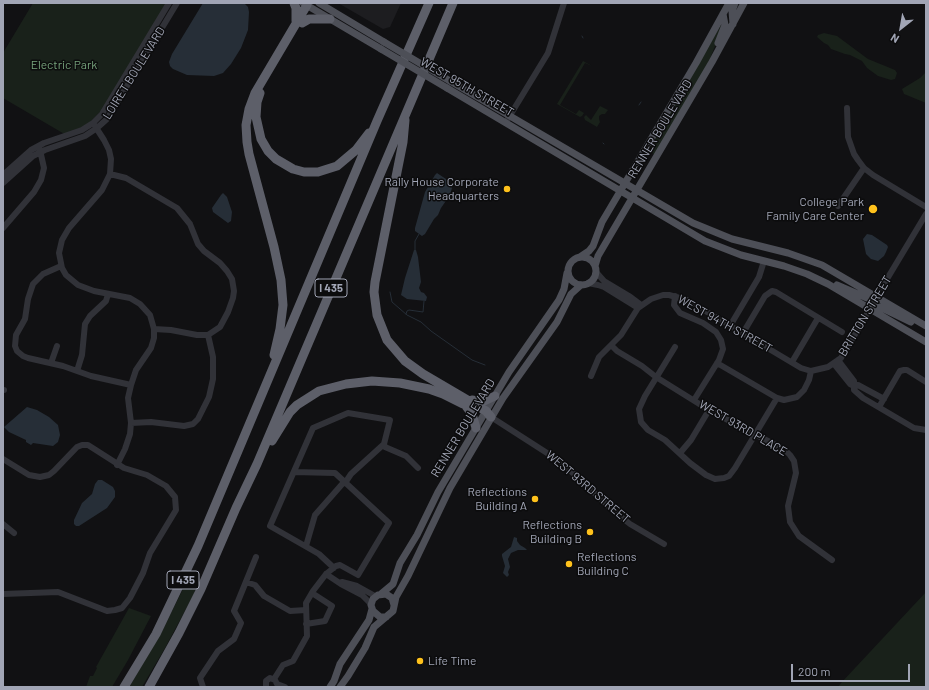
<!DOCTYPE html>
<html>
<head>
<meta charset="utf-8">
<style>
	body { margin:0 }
	#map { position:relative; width:929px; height:690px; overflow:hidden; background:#111113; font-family:Barlow,sans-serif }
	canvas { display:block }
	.frame { position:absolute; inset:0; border:4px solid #a1a5b5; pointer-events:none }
	.north { position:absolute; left:881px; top:8px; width:40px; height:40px; -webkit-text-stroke:3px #0c0c0d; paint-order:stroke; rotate:211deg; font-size:11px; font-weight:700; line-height:16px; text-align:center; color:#a1a5b5 }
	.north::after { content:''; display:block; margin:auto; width:14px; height:18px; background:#a1a5b5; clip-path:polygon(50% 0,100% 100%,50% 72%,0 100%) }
	.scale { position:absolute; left:791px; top:664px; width:119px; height:18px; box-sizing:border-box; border:2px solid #a1a5b5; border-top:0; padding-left:5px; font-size:12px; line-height:14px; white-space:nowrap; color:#a1a5b5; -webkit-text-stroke:3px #0c0c0d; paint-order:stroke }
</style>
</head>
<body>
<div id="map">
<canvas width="929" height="690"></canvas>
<div class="frame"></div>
<div class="north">N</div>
<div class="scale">200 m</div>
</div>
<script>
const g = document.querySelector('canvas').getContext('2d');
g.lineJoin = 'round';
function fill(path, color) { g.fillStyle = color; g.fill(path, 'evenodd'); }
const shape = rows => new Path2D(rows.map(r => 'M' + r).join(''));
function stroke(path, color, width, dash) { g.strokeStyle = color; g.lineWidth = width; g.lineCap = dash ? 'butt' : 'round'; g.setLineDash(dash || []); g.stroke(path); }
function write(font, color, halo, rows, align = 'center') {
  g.font = font + ' Barlow,sans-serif'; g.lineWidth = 3; g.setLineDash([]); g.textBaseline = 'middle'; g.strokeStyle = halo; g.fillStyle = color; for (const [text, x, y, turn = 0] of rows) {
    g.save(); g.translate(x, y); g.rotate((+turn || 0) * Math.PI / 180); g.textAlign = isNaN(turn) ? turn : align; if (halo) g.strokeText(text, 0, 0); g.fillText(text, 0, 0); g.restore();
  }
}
fill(shape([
	[338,3,401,3,390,27,383,29]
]), '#1d1d20');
fill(shape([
	[33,3,167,3,106,106,84,128,66,135,3,98,3,53],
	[721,25,723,26,707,66,655,155,649,151,661,128],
	[824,33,837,36,868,59,895,70,897,73,895,79,891,80,878,76,867,68,862,61,850,55,845,54,831,49,828,45,824,43,817,37,818,35],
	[583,61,592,66,585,63,560,105,576,114,579,110,584,113,582,116,580,117,557,104],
	[926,72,926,103,904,94,902,89,920,78],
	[600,106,608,110,605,114,602,114,599,116,599,119,600,122,597,127,585,120,584,117,586,115,591,120],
	[187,585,193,586,195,590,194,594,165,648,142,687,129,687,161,633,184,587],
	[926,592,926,687,838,687,841,683],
	[129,608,151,616,128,660,112,687,86,687,90,676,93,676,97,668,96,667]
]), '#19211a');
fill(shape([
	[203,3,244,3,248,7,249,12,248,30,241,48,231,64,223,73,214,76,187,75,173,69,170,66,169,62,172,54],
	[437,173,446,179,452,188,450,195,441,208,438,215,434,219,425,234,422,236,415,231,415,228,425,192,435,175],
	[223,193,227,197,232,212,231,221,228,223,213,212,212,208,221,195],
	[867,234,872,235,887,245,888,247,886,252,884,256,878,261,871,259,866,254,863,239],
	[414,250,416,250,418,257,421,282,419,288,421,292,424,293,427,297,426,301,407,299,401,295,405,278],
	[27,407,37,410,49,417,58,425,60,435,58,442,53,446,33,443,31,445,26,442,26,440,9,432,4,427],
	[98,480,102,480,113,487,115,491,115,497,107,508,79,526,76,526,74,524,74,520,82,503,92,494,95,484],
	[514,537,517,538,517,541,520,545,525,548,527,550,518,550,511,553,508,559,510,567,508,572,509,575,507,577,503,573,505,566,502,556,502,554,511,547]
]), '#262e37');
stroke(shape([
	[582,36,583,38],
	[639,105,641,102],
	[603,143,604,144],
	[415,250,415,241,419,234],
	[390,292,392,302,407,315,421,322,431,331,472,360,485,365],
	[406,314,407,311,409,310,423,312,424,301]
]), '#262e37', 1);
stroke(shape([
	[847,108,848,137,854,154,858,160,864,168,873,175,926,207],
	[506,122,548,53,564,3],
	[93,123,104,140,109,150,111,159,110,174,102,190,69,228,62,240,59,253,62,268,66,275,78,285,94,291,130,298,140,304,150,315,154,329,154,338,151,348,136,370,131,385,128,398,131,423,130,434,125,449,117,465],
	[110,174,126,178,177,208,190,224,198,244,204,251,220,263,227,271,232,279,234,291,233,298,228,312,220,327,208,335,197,335,171,330,154,329],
	[3,175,31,150,44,143,82,130,93,123,102,114,169,3],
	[3,183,33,156,45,150,85,136,97,128,107,119,177,3],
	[838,206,864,168],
	[3,228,34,192,41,180,44,168,40,150],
	[61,266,43,274,33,284,28,299,25,319,16,335,15,346,17,351,23,356,28,358,63,366,91,376,131,385],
	[596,272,604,281,629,296,641,305],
	[588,283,598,285,604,287,638,308],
	[675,296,674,305,680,313,703,323,716,332,721,340,723,349,719,360,694,400],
	[730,326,759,277,764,261],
	[743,333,765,296,772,291,776,292,842,332],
	[611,345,617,351,642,366,656,377,709,410,785,450,790,455,794,461,796,473,788,506,790,522,799,536,832,560],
	[675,347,645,396,639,409,641,422,648,430,665,440,690,463,706,475,715,479,724,478,729,476,735,468,777,398,784,400,797,397,804,390,809,380,811,371,828,367,841,358,870,309,878,297,881,289,926,214],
	[838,360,854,381,854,390,863,398,914,428,926,430],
	[792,362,818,318],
	[51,363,57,346],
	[717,363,777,398],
	[834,364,850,384,854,386,858,385,884,399],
	[77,371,82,355,85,324,90,316,106,301,108,294],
	[591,376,599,357,621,335,638,308,651,299,663,295,669,295,687,300,801,368,811,371],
	[3,390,4,390],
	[879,407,900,371,904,370,907,370,926,382],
	[491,417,561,462,616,513,630,524,664,544],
	[131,423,151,422,184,426,193,424,198,419,209,397,213,379,213,357,208,335],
	[384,444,385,447,406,456,418,468],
	[680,453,691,440,709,410],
	[3,459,29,475,40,477,49,475,54,471,77,447,82,445,88,445,124,468,147,475,166,486,175,497,176,510,150,553,143,573,130,598,122,608,115,610,107,611,58,592,3,594],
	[3,524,14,533],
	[306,546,315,515,344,482],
	[334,568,319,554,270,526,313,428,348,413,390,420,384,444,351,474,345,483],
	[326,574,341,584,362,595,371,604],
	[246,582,255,585,264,596,290,611,306,610],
	[342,582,357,586,375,596],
	[306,624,325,621,332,606,312,593],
	[274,679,283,665,293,661,307,636,306,603,313,591,326,574,336,566,340,565,358,575,389,523,335,473,294,472],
	[203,687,200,678,218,651,234,639,241,623,234,611,256,557],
	[266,687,266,681,270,678,275,680,277,684,285,687]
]), '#313238', 6);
stroke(shape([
	[303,3,381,49],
	[319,3,384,42],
	[733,24,732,11,735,3],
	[718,43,725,25,723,14],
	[450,81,693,223,732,239,788,253,822,265,926,326],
	[447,88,705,241,741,255,784,266,807,274,828,284,926,342],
	'568 271a14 14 0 1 1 28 0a14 14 0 1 1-28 0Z',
	[580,257,589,251,593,246,602,222,696,63,729,3],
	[595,266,598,256,712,62,744,3],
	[837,285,867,298,878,297],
	[870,309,880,307,911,322],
	[381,594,393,584,400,563,417,535,438,492,509,372,559,300,564,289,567,273],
	[386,617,380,617,373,611,371,605,373,599,378,595,386,594,392,598,394,605],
	[330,687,334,681,340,664,369,620,372,609],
	[340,687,348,676,365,648,374,627,393,611,396,597,408,576,450,488,503,398,557,322,571,294,581,285]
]), '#4d4f57', 7);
stroke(shape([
	[294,3,296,8,296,21],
	[302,23,309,19,330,19],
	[260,93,257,102,256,117,261,139,268,151,276,159,293,169,304,172,318,172,337,166,356,150,369,133],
	[405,120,403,142,375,282,374,292,377,315,387,340,405,361,423,374,486,411,491,417],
	[274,355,280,329,283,305,281,280,274,247,249,154,247,142,246,125,249,109,255,93,307,5],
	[472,400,482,402,495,396],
	[466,406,472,414,476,428],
	[272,441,290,412,297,405,319,391,346,384,372,381,400,383,429,389,443,394,463,404],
	[124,687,156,634,198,546,377,121,429,3],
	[149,687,179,633,201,589,236,508,257,464,453,3]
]), '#5d5f69', 9);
stroke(shape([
	[384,42,450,81],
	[381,49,447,88]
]), '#4d4f57', 7);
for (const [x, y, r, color] of [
	[507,189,4,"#ffc21c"],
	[873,209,5,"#ffc21c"],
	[535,499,4,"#ffc21c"],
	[590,532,4,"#ffc21c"],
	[569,564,4,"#ffc21c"],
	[420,661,4,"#ffc21c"]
]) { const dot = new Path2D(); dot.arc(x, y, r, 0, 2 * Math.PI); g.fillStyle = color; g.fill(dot); stroke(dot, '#0c0c0d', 1.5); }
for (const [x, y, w] of [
	[331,288,32],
	[183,580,32]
]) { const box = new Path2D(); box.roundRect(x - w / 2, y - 9, w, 18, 3); g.fillStyle = '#0c0c0d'; g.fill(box); stroke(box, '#a1a5b5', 1); }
write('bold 11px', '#a1a5b5', null, [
	["I 435",331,288],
	["I 435",183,580]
]);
write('12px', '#76a27b', '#0c0c0d', [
	["Electric Park",64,65]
]);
write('12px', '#a1a5b5', '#0c0c0d', [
	["LOIRET BOULEVARD",134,73,-58],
	["WEST 95TH STREET",467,87,30],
	["RENNER BOULEVARD",660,129,-59],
	["BRITTON STREET",865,316,-59],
	["WEST 94TH STREET",725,324,29],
	["RENNER BOULEVARD",463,428,-59],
	["WEST 93RD PLACE",743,428,30],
	["WEST 93RD STREET",588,487,40]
]);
write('12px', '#a1a5b5', '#0c0c0d', [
	["Rally House Corporate",499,182],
	["Headquarters",499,196],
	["College Park",864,202],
	["Family Care Center",864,216],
	["Reflections",527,492],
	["Building A",527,506],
	["Reflections",582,525],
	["Building B",582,539],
	["Reflections",577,557,"left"],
	["Building C",577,571,"left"],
	["Life Time",428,661,"left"]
], 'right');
</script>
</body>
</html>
